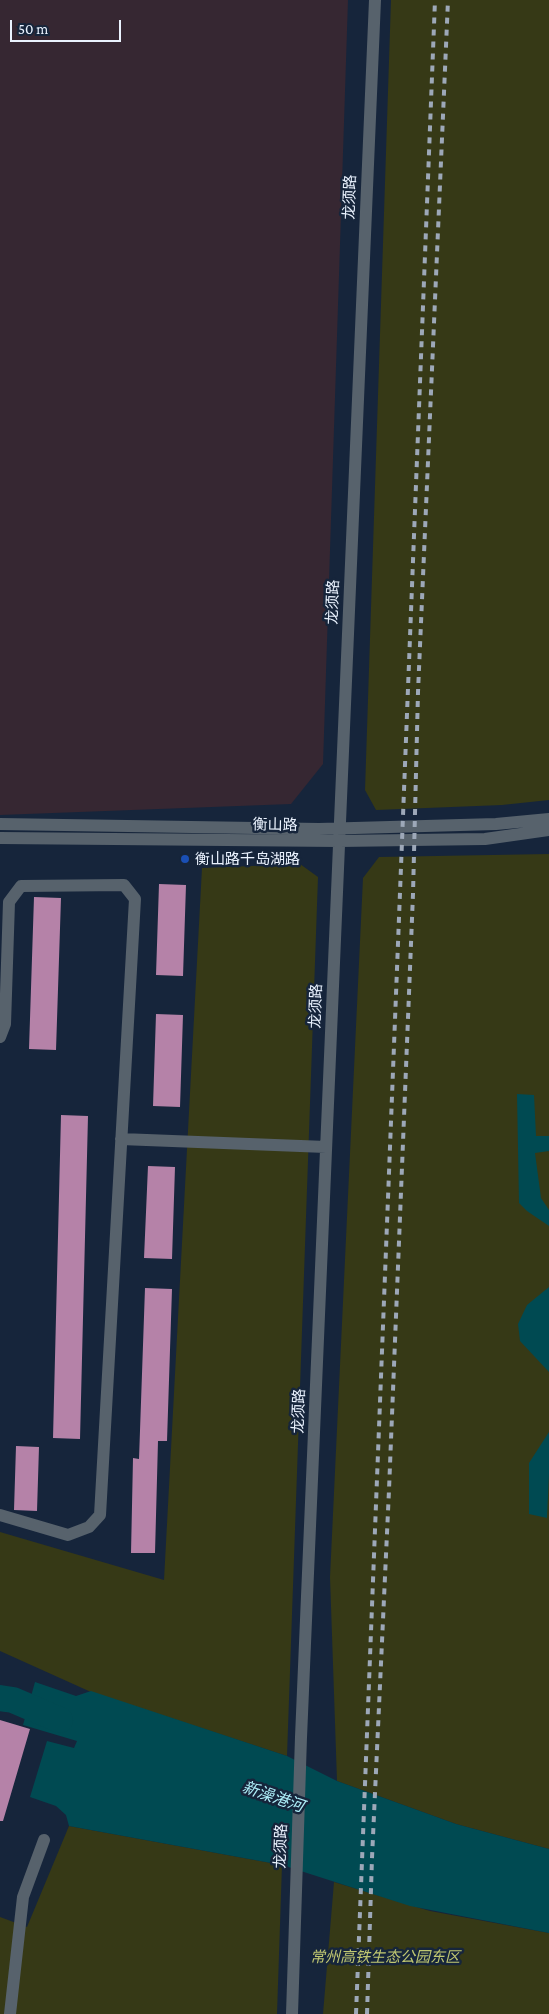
<!DOCTYPE html>
<html>
<head>
<meta charset="utf-8">
<style>
	body { margin:0 }
	#map { position:relative; width:549px; height:2014px; overflow:hidden; background:#16253b; font-family:"Crimson Pro",serif }
	canvas { display:block }
	.scale { position:absolute; left:10px; top:20px; width:111px; height:22px; box-sizing:border-box; border:2px solid #eaf2fe; border-top:0; padding-left:6px; font-size:15px; line-height:18px; white-space:nowrap; color:#eaf2fe; -webkit-text-stroke:4px #16253b; paint-order:stroke }
</style>
</head>
<body>
<div id="map">
<canvas width="549" height="2014"></canvas>
<div class="scale">50 m</div>
</div>
<script>
const g = document.querySelector('canvas').getContext('2d');
g.lineJoin = 'round';
function fill(path, color) { g.fillStyle = color; g.fill(path, 'evenodd'); }
const shape = rows => new Path2D(rows.map(r => 'M' + r).join(''));
function stroke(path, color, width, dash) { g.strokeStyle = color; g.lineWidth = width; g.lineCap = dash ? 'butt' : 'round'; g.setLineDash(dash || []); g.stroke(path); }
function write(font, color, halo, rows, align = 'center') {
  g.font = font + ' "Crimson Pro","Noto Sans SC",serif'; g.lineWidth = 5; g.setLineDash([]); g.textBaseline = 'middle'; g.strokeStyle = halo; g.fillStyle = color; for (const [text, x, y, turn = 0] of rows) {
    g.save(); g.translate(x, y); g.rotate((+turn || 0) * Math.PI / 180); g.textAlign = isNaN(turn) ? turn : align; if (halo) g.strokeText(text, 0, 0); g.fillText(text, 0, 0); g.restore();
  }
}
fill(shape([
	[0,0,348,0,323,764,291,804,0,815]
]), '#362732');
fill(shape([
	[391,0,549,0,549,800,502,805,376,810,365,790],
	[549,854,549,1849,456,1824,337,1781,330,1577,363,878,379,857],
	[300,864,318,877,287,1756,91,1692,0,1651,0,1532,164,1580,202,868],
	[69,1826,282,1865,277,2014,0,2014,0,1917,27,1927],
	[334,1882,430,1911,549,1933,549,2014,323,2014]
]), '#363916');
fill(shape([
	[517,1094,534,1095,536,1136,549,1136,549,1151,535,1153,541,1198,549,1210,549,1226,527,1211,519,1203],
	[549,1287,549,1372,520,1341,518,1324,527,1305],
	[549,1432,549,1474,547,1518,529,1514,529,1463],
	[35,1682,76,1696,91,1691,287,1756,337,1781,456,1824,549,1849,549,1933,410,1906,282,1865,69,1826,66,1815,56,1806,30,1797,47,1741,74,1748,77,1741,23,1725]
]), '#004a52');
stroke(shape([
	[0,1698,13,1700,60,1720]
]), '#004a52', 26);
fill(shape([
	[159,884,186,885,183,976,156,975],
	[34,897,61,898,56,1050,29,1049],
	[156,1014,183,1015,180,1107,153,1106],
	[61,1115,88,1116,80,1439,53,1438],
	[148,1166,175,1167,172,1259,144,1258],
	[145,1288,172,1289,167,1441,158,1441,155,1553,131,1553,133,1458,139,1459],
	[16,1446,39,1447,37,1511,14,1510],
	[0,1720,30,1729,3,1821,0,1821]
]), '#b582a8');
stroke(shape([
	[0,824,319,829,496,824,549,819],
	[0,838,339,841,485,839,549,830],
	[0,1037,5,1024,9,902,21,886,124,885,135,899,100,1515,89,1527,68,1535,0,1515],
	[121,1139,326,1147],
	[10,2014,23,1897,44,1840],
	[292,2014,301,1737,375,0]
]), '#57626c', 12);
stroke(shape([
	[356,2014,435,0],
	[367,2014,372,1858,389,1490,413,894,418,692,448,0]
]), '#9da8b8', 4, [6, 6]);
for (const [x, y, r, color] of [
	[185,859,5,"#1a4fb4"]
]) { const dot = new Path2D(); dot.arc(x, y, r, 0, 2 * Math.PI); g.fillStyle = color; g.fill(dot); stroke(dot, '#16253b', 2); }
write('15px', '#eaf2fe', '#16253b', [
	["龙须路",350,197,-88],
	["龙须路",333,602,-88],
	["衡山路",275,825,1],
	["龙须路",316,1006,-88],
	["龙须路",299,1411,-88],
	["龙须路",281,1846,-88]
]);
write('15px', '#eaf2fe', '#16253b', [
	["衡山路千岛湖路",195,859]
], 'left');
write('italic 15px', '#c0c771', '#16253b', [
	["常州高铁生态公园东区",385,1957]
]);
write('italic 16px', '#aeeff9', '#16253b', [
	["新澡港河",273,1797,19]
]);
</script>
</body>
</html>
